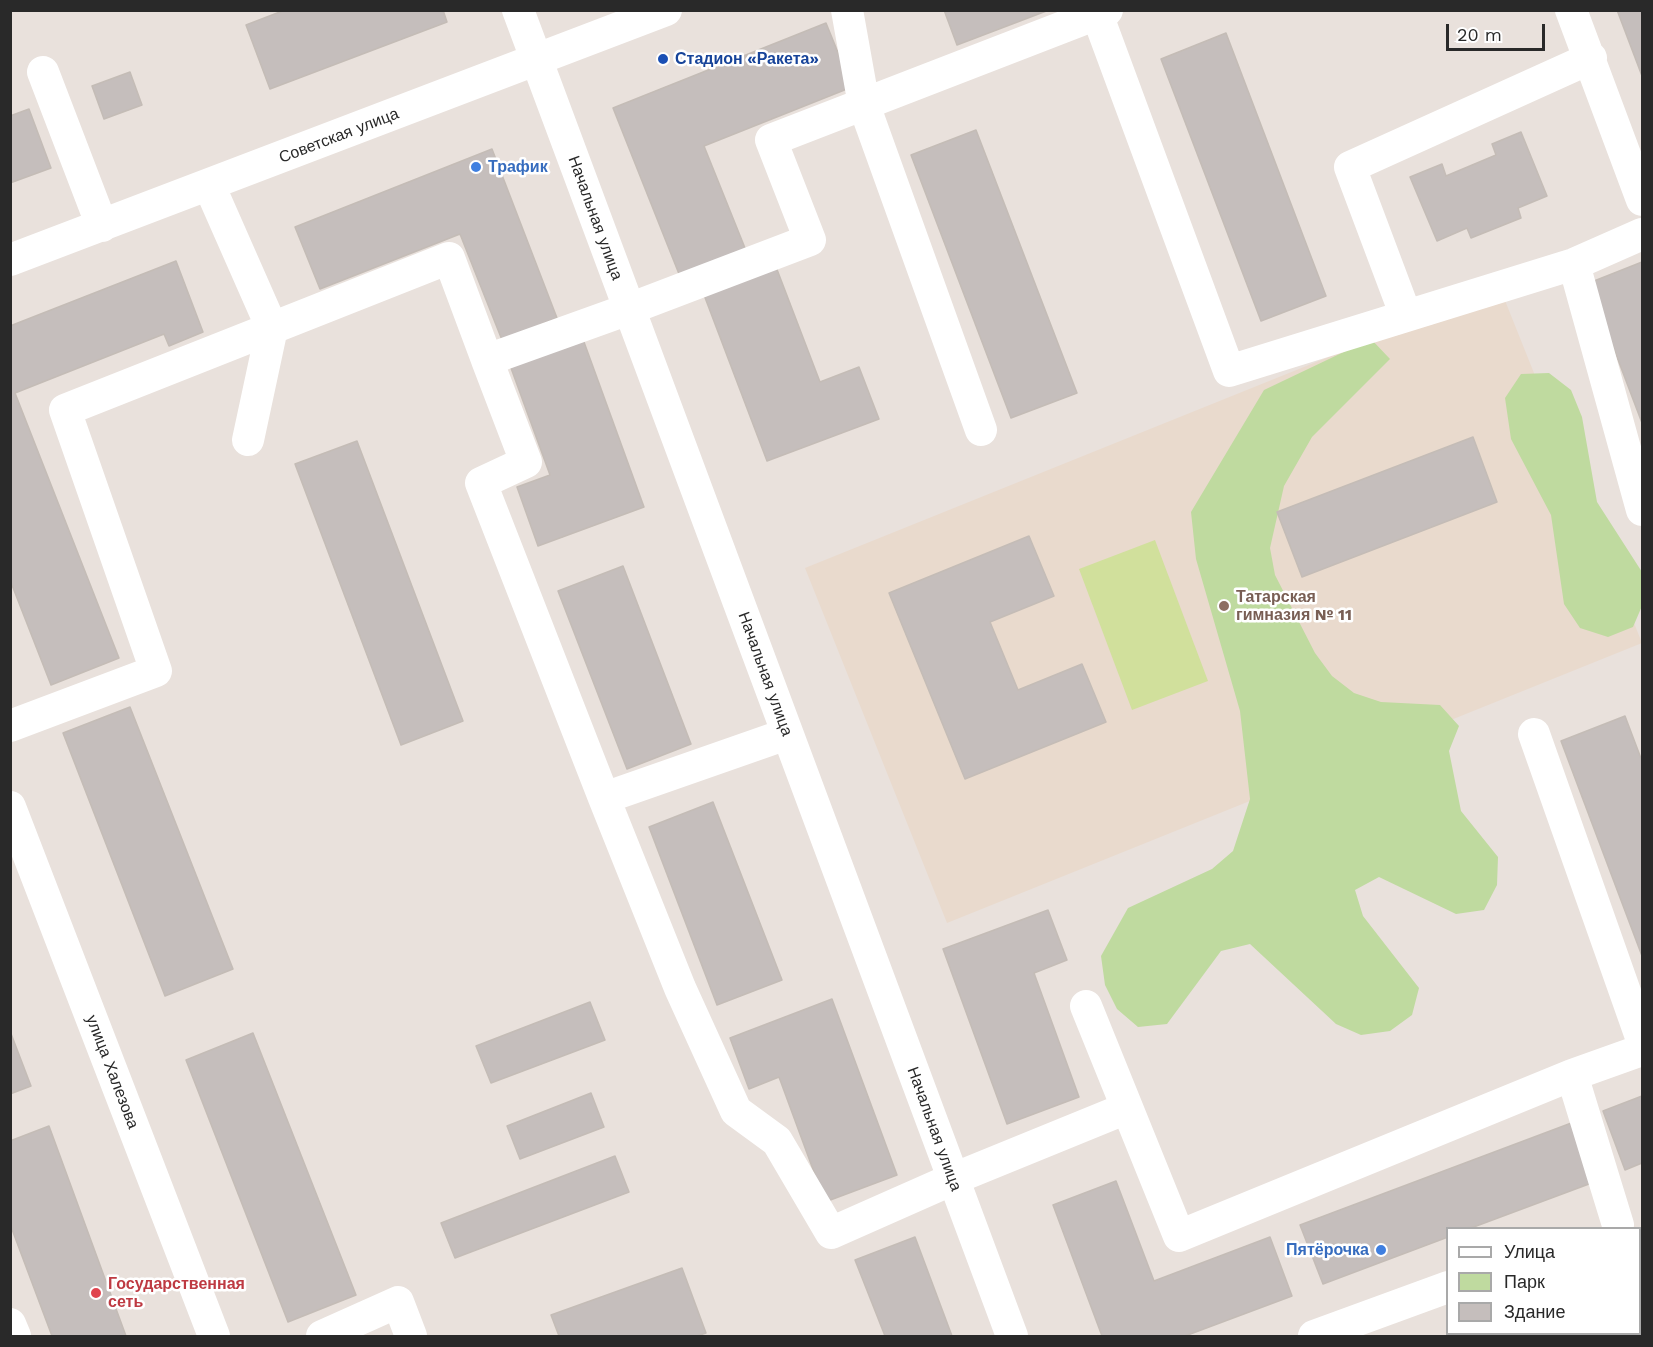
<!DOCTYPE html>
<html>
<head>
<meta charset="utf-8">
<style>
	body { margin:0 }
	#map { position:relative; width:1653px; height:1347px; overflow:hidden; background:#e9e1dc; font-family:"Work Sans",sans-serif }
	canvas { display:block }
	.frame { position:absolute; inset:0; border:12px solid #292929; pointer-events:none }
	.legend { position:absolute; left:1446px; top:1227px; width:195px; height:108px; box-sizing:border-box; background:#fff; border:2px solid #a9a9a9; margin:0; padding:8px 10px; list-style:none; font-size:18px; color:#292929 }
	.legend li { display:flex; align-items:center; gap:12px; height:30px }
	.legend b { width:30px; border:2px solid #a9a9a9 }
	.scale { position:absolute; left:1446px; top:24px; width:99px; height:27px; box-sizing:border-box; border:3px solid #292929; border-top:0; padding-left:8px; font-size:18px; line-height:21px; white-space:nowrap; color:#292929; -webkit-text-stroke:4px #fff; paint-order:stroke }
</style>
</head>
<body>
<div id="map">
<canvas width="1653" height="1347"></canvas>
<div class="frame"></div>
<ul class="legend">
<li><b style="height:8px;background:#fff"></b>Улица</li>
<li><b style="height:16px;background:#bfda9f"></b>Парк</li>
<li><b style="height:16px;background:#c5bebc"></b>Здание</li>
</ul>
<div class="scale">20 m</div>
</div>
<script>
const g = document.querySelector('canvas').getContext('2d');
g.lineJoin = 'round';
function fill(path, color) { g.fillStyle = color; g.fill(path, 'evenodd'); }
const shape = rows => new Path2D(rows.map(r => 'M' + r).join(''));
function stroke(path, color, width, dash) { g.strokeStyle = color; g.lineWidth = width; g.lineCap = dash ? 'butt' : 'round'; g.setLineDash(dash || []); g.stroke(path); }
function write(font, color, halo, rows, align = 'center') {
  g.font = font + ' "Work Sans",sans-serif'; g.lineWidth = 5; g.setLineDash([]); g.textBaseline = 'middle'; g.strokeStyle = halo; g.fillStyle = color; for (const [text, x, y, turn = 0] of rows) {
    g.save(); g.translate(x, y); g.rotate((+turn || 0) * Math.PI / 180); g.textAlign = isNaN(turn) ? turn : align; if (halo) g.strokeText(text, 0, 0); g.fillText(text, 0, 0); g.restore();
  }
}
fill(shape([
	[1500,288,1642,643,947,923,805,568]
]), '#e9dacd');
fill(shape([
	[1371,339,1390,359,1312,437,1284,486,1270,548,1275,575,1315,653,1332,676,1354,693,1381,702,1440,705,1459,726,1449,751,1461,811,1498,857,1497,885,1484,910,1456,914,1379,877,1355,890,1363,916,1419,988,1412,1015,1390,1031,1361,1035,1336,1024,1250,944,1221,951,1167,1024,1138,1027,1117,1009,1105,985,1101,956,1128,908,1212,869,1233,851,1250,799,1240,711,1196,559,1191,512,1264,390],
	[1549,373,1571,390,1582,417,1597,502,1642,572,1642,606,1633,627,1608,637,1580,628,1564,604,1551,515,1511,439,1505,398,1521,374]
]), '#bfda9f');
fill(shape([
	[1155,540,1208,681,1132,710,1079,569]
]), '#d1e09c');
const building = shape([
	[285,10,443,10,447,22,270,89,246,25,285,10],
	[944,10,1049,10,957,45,944,10],
	[1617,10,1642,10,1642,76,1617,10],
	[826,23,852,87,704,146,747,253,681,279,613,108,826,23],
	[1226,33,1326,296,1261,321,1161,59,1226,33],
	[130,72,142,105,104,119,92,86,130,72],
	[29,109,51,168,10,183,10,116,29,109],
	[976,130,1077,393,1011,418,911,155,976,130],
	[1521,132,1547,196,1518,208,1521,218,1471,238,1467,228,1437,241,1410,177,1442,164,1446,176,1496,155,1492,144,1521,132],
	[492,149,557,318,502,340,460,234,320,289,295,227,492,149],
	[773,259,820,382,859,367,879,419,767,461,701,287,773,259],
	[176,261,203,332,169,346,164,334,15,393,119,658,51,685,10,580,10,326,176,261],
	[1642,262,1642,423,1589,283,1642,262],
	[580,331,644,507,538,546,517,487,550,475,507,357,580,331],
	[1473,437,1497,502,1302,577,1277,512,1473,437],
	[357,441,463,721,401,745,295,464,357,441],
	[1029,536,1054,596,990,622,1018,690,1082,664,1106,722,965,779,889,593,1029,536],
	[623,566,691,744,627,769,558,591,623,566],
	[130,707,233,969,165,996,63,733,130,707],
	[1625,716,1642,761,1642,956,1561,741,1625,716],
	[713,802,782,980,717,1005,649,827,713,802],
	[1048,910,1067,960,1034,973,1079,1097,1007,1124,943,949,1048,910],
	[832,999,897,1175,825,1202,779,1077,749,1089,730,1038,832,999],
	[590,1002,605,1040,491,1083,476,1046,590,1002],
	[10,1031,31,1086,10,1094,10,1031],
	[253,1033,356,1295,288,1322,186,1060,253,1033],
	[591,1093,604,1127,520,1159,507,1126,591,1093],
	[1642,1096,1642,1163,1625,1170,1603,1111,1642,1096],
	[1574,1122,1597,1181,1471,1228,1448,1228,1448,1237,1323,1284,1300,1225,1574,1122],
	[49,1126,126,1336,52,1336,10,1224,10,1141,49,1126],
	[615,1156,629,1192,455,1258,441,1223,615,1156],
	[1116,1181,1154,1281,1270,1237,1292,1296,1185,1336,1102,1336,1053,1205,1116,1181],
	[915,1237,952,1336,885,1336,855,1260,915,1237],
	[682,1268,706,1333,697,1336,559,1336,551,1315,682,1268],
	[1642,1291,1642,1336,1543,1336,1542,1334,1640,1334,1640,1293,1642,1291]
]);
fill(building, '#c5bebc');
stroke(building, '#c4bcb6', 1.5);
stroke(shape([
	[518,10,1012,1336],
	[847,10,864,105,981,430],
	[1571,10,1642,200],
	[1097,14,1229,371,1574,264,1642,234],
	[43,72,102,226],
	[209,185,272,328,248,440],
	[10,260,666,10],
	[1574,264,1642,510],
	[1406,316,1350,167,1591,58],
	[487,360,526,462,481,483,604,798,680,988,736,1111,777,1141,831,1233,953,1179,1127,1108],
	[10,726,156,671,65,410,449,258,487,360,629,309,810,240,771,140,1107,10],
	[1534,734,1642,1040],
	[604,798,787,734],
	[10,807,214,1336],
	[1086,1006,1179,1236,1572,1075,1642,1050],
	[1572,1075,1618,1225],
	[10,1324,15,1336],
	[1496,1334,1497,1336],
	[322,1336,398,1302,411,1336],
	[1314,1336,1448,1287]
]), '#fff', 32);
for (const [x, y, r, color] of [
	[663,59,6,"#1a4fb4"],
	[476,167,6,"#3f7fe0"],
	[1224,606,6,"#8d6e63"],
	[1381,1250,6,"#3f7fe0"],
	[96,1293,6,"#e0444e"]
]) { const dot = new Path2D(); dot.arc(x, y, r, 0, 2 * Math.PI); g.fillStyle = color; g.fill(dot); stroke(dot, '#fff', 2); }
write('bold 16px', '#164399', '#fff', [
	["Стадион «Ракета»",675,59]
], 'left');
write('16px', '#292929', '#fff', [
	["Советская улица",339,136,-21],
	["Начальная улица",595,218,70],
	["Начальная улица",765,674,70],
	["улица Халезова",112,1072,69],
	["Начальная улица",934,1129,70]
]);
write('bold 16px', '#366cbe', '#fff', [
	["Трафик",488,167],
	["Пятёрочка",1369,1250,"right"]
], 'left');
write('bold 16px', '#785e54', '#fff', [
	["Татарская",1236,597],
	["гимназия № 11",1236,615]
], 'left');
write('bold 16px', '#be3a42', '#fff', [
	["Государственная",108,1284],
	["сеть",108,1302]
], 'left');
</script>
</body>
</html>
